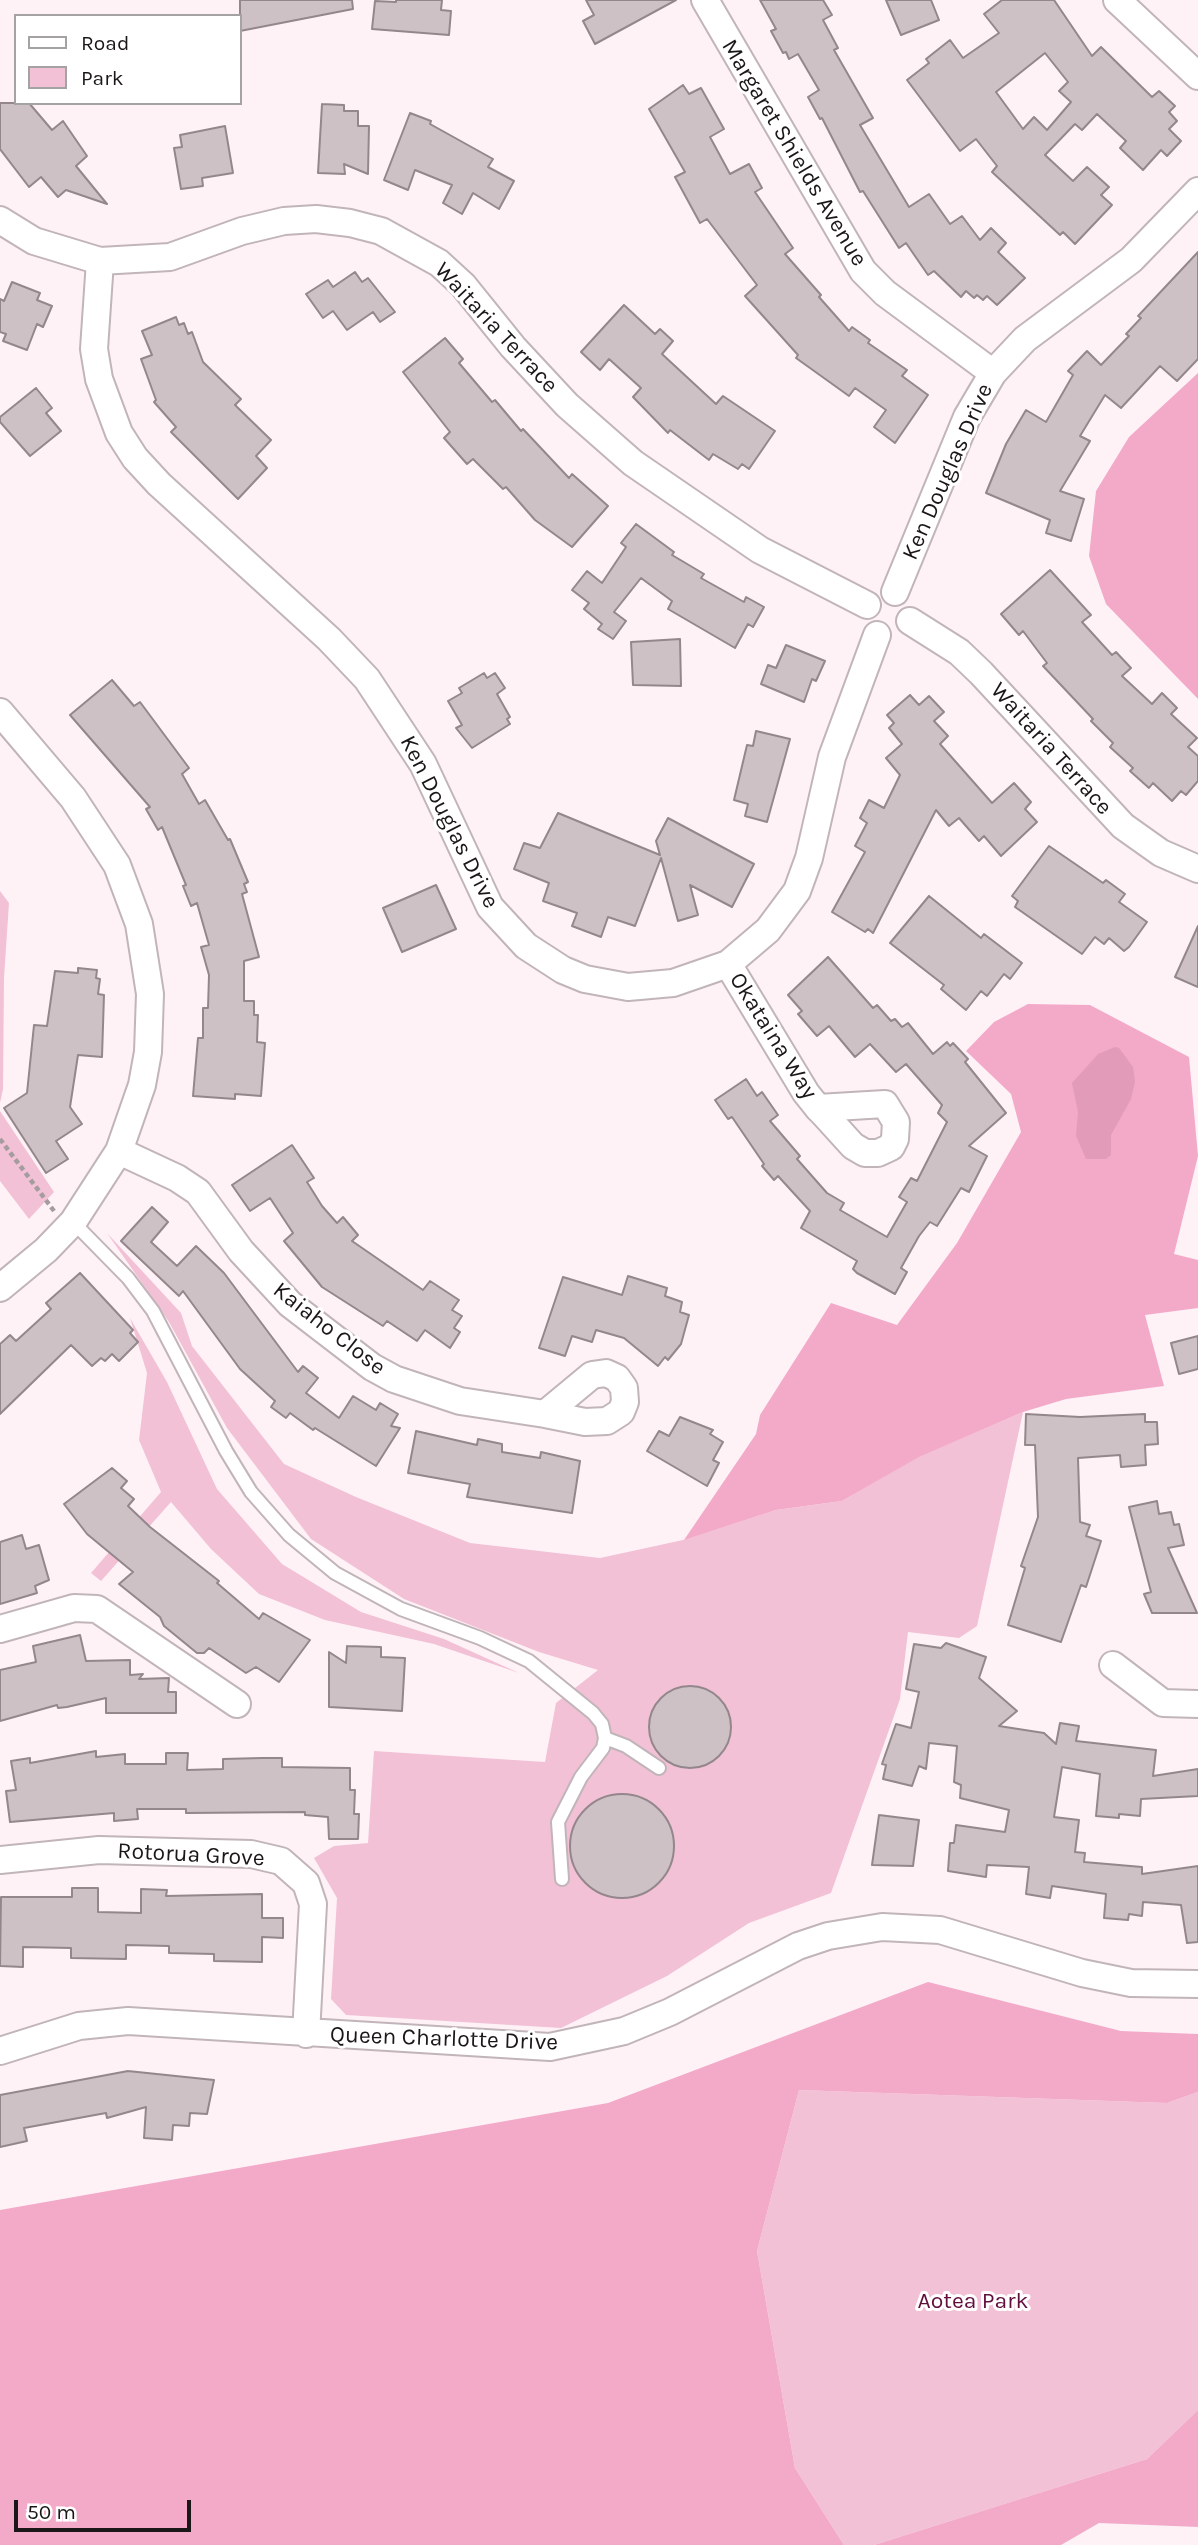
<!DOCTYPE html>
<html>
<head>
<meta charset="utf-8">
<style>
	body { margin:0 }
	#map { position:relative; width:1198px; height:2545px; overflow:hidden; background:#fff2f7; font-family:Karla,sans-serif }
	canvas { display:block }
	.legend { position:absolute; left:14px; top:14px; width:228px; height:91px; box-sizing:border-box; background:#fff; border:2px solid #a4a2a3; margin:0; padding:9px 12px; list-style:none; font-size:21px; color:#1b1718 }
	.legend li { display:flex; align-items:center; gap:14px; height:35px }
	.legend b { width:35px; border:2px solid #a4a2a3 }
	.scale { position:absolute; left:14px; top:2500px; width:177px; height:32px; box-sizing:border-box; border:4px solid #1b1718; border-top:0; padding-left:9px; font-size:21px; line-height:24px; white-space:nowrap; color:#1b1718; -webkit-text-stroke:5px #fff; paint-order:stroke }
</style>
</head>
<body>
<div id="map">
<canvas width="1198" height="2545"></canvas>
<ul class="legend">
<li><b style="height:9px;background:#fff"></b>Road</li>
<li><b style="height:19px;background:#f2c1d5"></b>Park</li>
</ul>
<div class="scale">50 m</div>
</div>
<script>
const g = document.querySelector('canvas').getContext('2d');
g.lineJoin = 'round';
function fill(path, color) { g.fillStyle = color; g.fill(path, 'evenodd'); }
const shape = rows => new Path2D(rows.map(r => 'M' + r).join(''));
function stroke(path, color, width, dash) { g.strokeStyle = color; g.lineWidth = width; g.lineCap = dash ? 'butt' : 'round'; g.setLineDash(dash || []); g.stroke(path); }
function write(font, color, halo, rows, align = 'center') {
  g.font = font + ' Karla,sans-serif'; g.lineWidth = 6; g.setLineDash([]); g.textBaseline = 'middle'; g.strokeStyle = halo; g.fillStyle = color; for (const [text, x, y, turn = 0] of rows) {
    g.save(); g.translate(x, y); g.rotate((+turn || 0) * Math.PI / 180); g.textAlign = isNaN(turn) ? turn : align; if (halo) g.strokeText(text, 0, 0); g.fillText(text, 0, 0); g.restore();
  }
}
fill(shape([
	[0,891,9,903,4,978,3,1089,0,1103],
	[0,1111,54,1192,29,1219,0,1181],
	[107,1233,181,1313,192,1346,284,1464,356,1497,470,1543,600,1558,683,1540,776,1510,842,1501,918,1457,1023,1412,977,1626,959,1638,908,1632,900,1699,831,1893,749,1923,667,1976,561,2028,346,2015,331,1999,337,1898,314,1858,334,1846,368,1843,374,1751,545,1762,556,1703,598,1670,539,1652,404,1599,311,1539,227,1428,169,1322],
	[130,1318,167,1382,217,1489,282,1564,361,1612,444,1639,519,1673,434,1644,325,1620,259,1594,211,1549,171,1502,101,1581,91,1573,161,1492,139,1440,147,1373],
	[799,2090,1167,2103,1198,2092,1198,2410,1147,2459,874,2545,844,2545,795,2468,757,2251]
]), '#f2c1d5');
fill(shape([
	[1198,373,1198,699,1106,604,1089,556,1096,491,1129,437],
	[1028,1004,1090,1005,1189,1057,1198,1156,1174,1254,1198,1260,1198,1308,1145,1315,1164,1386,1066,1399,1023,1412,919,1457,842,1501,776,1510,684,1540,756,1434,760,1415,831,1303,897,1325,957,1243,1021,1132,1011,1094,966,1051,994,1022],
	[928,1982,1121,2031,1198,2034,1198,2092,1167,2103,799,2090,757,2251,795,2468,844,2545,0,2545,0,2210,608,2103],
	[1198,2410,1198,2527,1099,2523,1061,2545,874,2545,1147,2459]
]), '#f3aac9');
fill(shape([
	[1115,1047,1119,1048,1133,1067,1135,1082,1131,1099,1111,1135,1111,1155,1106,1159,1086,1159,1076,1136,1078,1112,1072,1083,1098,1054]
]), '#e39bba');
const building = shape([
	[240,0,352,0,353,9,240,31,240,0],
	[396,0,442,0,441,10,451,11,449,35,372,29,375,1,396,2,396,0],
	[586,0,676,0,595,44,583,21,594,15,586,0],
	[760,0,823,0,832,15,823,20,838,48,834,50,873,118,860,125,909,207,929,194,950,224,962,216,980,240,991,228,1006,243,998,252,1025,278,997,305,987,296,983,300,977,295,974,298,966,291,961,297,934,271,928,275,906,243,899,248,863,191,860,192,822,118,820,119,808,97,819,90,798,54,789,59,786,52,783,53,771,31,776,29,760,0],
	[886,0,931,0,939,20,901,35,886,0],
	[1002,0,1054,0,1092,56,1101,47,1152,97,1159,91,1175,106,1169,112,1177,121,1169,129,1181,141,1167,156,1161,150,1143,170,1120,148,1126,141,1097,114,1082,130,1075,124,1045,155,1073,181,1087,167,1109,187,1101,195,1112,205,1075,244,1063,232,1060,235,992,172,997,166,976,139,960,151,907,80,929,63,926,59,950,40,963,58,999,33,984,14,1002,0],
	[1045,53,1068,82,1059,91,1071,102,1047,130,1034,117,1023,129,996,92,1045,53],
	[683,85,689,94,701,88,724,129,710,137,730,174,749,164,762,188,755,192,793,248,785,254,821,295,819,297,849,331,852,327,870,340,868,343,907,370,902,376,928,395,895,443,874,427,886,410,855,388,849,396,796,358,798,355,745,296,757,285,707,219,700,223,675,177,685,172,649,109,683,85],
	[0,103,29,103,52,130,63,121,87,156,76,166,107,204,66,190,58,197,41,177,29,187,0,149,0,103],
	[322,104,344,105,344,111,358,111,358,126,369,126,368,174,344,164,345,174,318,173,322,104],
	[410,113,431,121,430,124,493,159,488,167,514,181,499,209,473,193,462,214,443,203,452,185,415,170,408,190,384,180,410,113],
	[225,126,233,173,202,178,203,186,181,189,174,148,182,147,180,135,225,126],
	[1198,252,1198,359,1177,381,1160,366,1121,408,1105,395,1080,436,1090,441,1060,491,1084,499,1071,541,1046,533,1050,520,986,493,1006,444,1026,410,1046,422,1073,375,1068,371,1087,351,1101,365,1129,336,1126,334,1141,318,1138,316,1198,252],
	[355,272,362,282,368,278,395,312,380,322,373,312,347,330,333,311,323,318,306,294,328,280,333,287,355,272],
	[12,282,40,293,37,300,52,306,43,327,37,324,27,350,3,341,6,334,0,332,0,299,4,301,12,282],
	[624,305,655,334,660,329,673,341,662,354,716,404,723,396,775,431,749,469,742,464,738,469,713,454,709,460,670,430,668,433,633,397,641,388,609,359,600,370,581,352,624,305],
	[176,317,179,325,184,323,188,334,192,332,203,362,241,399,235,405,271,440,256,456,267,468,238,499,171,432,176,427,154,402,156,400,141,359,152,355,142,331,176,317],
	[445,338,463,359,459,363,492,402,495,400,521,431,523,429,569,478,572,474,608,506,572,547,535,520,506,487,503,489,473,459,467,464,444,438,450,432,403,372,445,338],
	[36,388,52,408,46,413,61,431,30,456,0,422,0,417,36,388],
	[636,524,674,552,672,555,704,574,701,578,744,602,746,597,764,607,753,627,748,624,735,648,668,609,672,601,641,578,614,612,626,621,613,639,598,629,602,624,584,609,589,603,572,590,587,571,602,583,626,547,621,543,636,524],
	[1050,570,1091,615,1082,622,1112,655,1116,652,1131,668,1122,676,1152,704,1162,693,1177,708,1171,714,1197,738,1188,747,1198,756,1198,781,1186,795,1181,791,1172,801,1153,783,1149,788,1130,771,1133,768,1110,747,1113,743,1091,721,1093,719,1043,666,1047,663,1023,631,1019,635,1001,614,1050,570],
	[680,639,681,686,633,685,631,642,680,639],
	[786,645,825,661,816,681,812,679,804,702,761,684,768,665,776,668,786,645],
	[484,673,487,678,495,673,505,688,497,694,510,717,507,719,510,724,472,748,456,728,462,725,448,701,462,693,459,688,484,673],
	[112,680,134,706,140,702,189,768,182,774,199,804,205,800,228,840,230,839,248,882,244,884,247,892,242,894,259,957,244,961,244,1001,254,1001,254,1015,258,1015,257,1042,265,1043,261,1096,235,1094,235,1099,193,1096,198,1038,203,1038,203,1008,208,1008,209,975,201,947,209,945,197,903,191,906,183,886,186,885,162,827,158,830,146,809,150,807,70,715,112,680],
	[910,695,919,705,929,696,944,712,934,721,948,736,940,744,992,803,1014,783,1031,802,1025,809,1037,822,1001,856,984,836,979,841,959,818,949,826,936,810,873,933,868,929,865,932,832,912,865,852,855,846,867,823,860,818,869,800,884,808,900,775,886,758,902,744,889,728,894,723,887,715,910,695],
	[756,731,790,739,767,822,745,816,748,804,734,800,747,745,753,746,756,731],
	[558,813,660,855,656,841,668,818,754,864,732,907,690,885,698,915,678,921,661,858,635,926,608,917,601,937,572,926,577,913,543,901,549,883,514,869,524,843,540,848,558,813],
	[1049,846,1103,883,1106,880,1125,894,1119,902,1147,922,1129,947,1124,951,1109,938,1104,944,1095,937,1082,954,1015,907,1018,901,1012,896,1049,846],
	[436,885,456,929,402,952,383,908,436,885],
	[929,896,981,938,984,934,1022,963,1010,979,1004,974,987,996,981,991,966,1010,941,989,944,985,890,943,929,896],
	[1198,926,1198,987,1175,977,1198,926],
	[828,957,873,1008,877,1005,891,1021,895,1019,902,1027,908,1023,933,1054,947,1042,950,1046,953,1043,968,1059,965,1062,1006,1113,969,1146,987,1156,969,1192,961,1188,937,1226,930,1222,919,1236,901,1268,907,1272,895,1294,857,1273,853,1269,857,1261,801,1228,810,1211,778,1176,774,1180,762,1166,764,1164,732,1117,728,1119,715,1100,746,1079,757,1096,762,1092,778,1115,770,1121,800,1156,797,1159,827,1193,844,1203,840,1210,887,1237,907,1202,899,1197,911,1178,917,1181,947,1122,938,1113,942,1105,906,1064,896,1072,870,1044,855,1057,829,1026,817,1036,798,1014,802,1011,788,995,828,957],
	[78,968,97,970,96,978,100,979,98,994,104,995,102,1057,78,1055,70,1107,82,1124,56,1141,68,1159,46,1173,4,1108,27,1093,34,1025,47,1026,55,971,78,973,78,968],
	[292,1145,314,1178,307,1182,322,1206,337,1223,343,1217,358,1235,352,1241,423,1290,430,1281,459,1300,452,1310,462,1316,454,1328,460,1332,450,1348,425,1330,417,1341,387,1321,383,1326,322,1287,284,1241,293,1233,270,1198,250,1211,232,1185,292,1145],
	[152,1207,168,1222,151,1242,177,1266,196,1246,224,1273,298,1372,303,1366,318,1378,306,1393,339,1418,353,1396,376,1410,380,1403,398,1414,391,1426,400,1428,376,1466,315,1428,313,1430,290,1413,286,1418,271,1407,275,1401,240,1369,183,1291,179,1296,121,1241,152,1207],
	[80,1273,133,1330,130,1333,138,1342,119,1361,112,1354,105,1361,101,1358,92,1366,71,1345,0,1414,0,1344,10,1335,16,1341,51,1309,46,1303,80,1273],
	[628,1276,667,1288,665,1296,682,1302,680,1312,689,1315,681,1344,668,1360,665,1357,658,1366,624,1338,596,1330,592,1342,572,1336,565,1356,539,1348,563,1277,622,1295,628,1276],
	[1198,1336,1198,1369,1179,1374,1171,1343,1198,1336],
	[1026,1414,1080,1417,1145,1414,1145,1422,1157,1422,1158,1444,1145,1445,1146,1465,1121,1467,1120,1455,1078,1458,1080,1522,1090,1525,1086,1536,1101,1541,1086,1587,1081,1585,1061,1642,1008,1625,1025,1568,1021,1566,1038,1517,1035,1445,1025,1445,1026,1414],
	[680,1417,713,1430,710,1434,723,1442,713,1460,719,1463,707,1486,647,1451,659,1431,669,1436,680,1417],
	[416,1431,477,1445,478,1439,502,1444,502,1452,540,1458,541,1452,580,1461,572,1513,467,1497,470,1484,408,1473,416,1431],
	[112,1468,127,1481,121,1488,134,1499,128,1506,150,1527,219,1581,217,1583,259,1619,263,1613,310,1640,279,1682,256,1667,246,1673,209,1648,204,1653,197,1653,164,1626,160,1617,119,1584,133,1572,87,1534,64,1504,112,1468],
	[1157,1501,1159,1514,1171,1512,1174,1525,1179,1524,1184,1545,1168,1548,1197,1613,1152,1613,1144,1594,1151,1592,1129,1507,1157,1501],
	[22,1535,26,1549,39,1545,49,1580,35,1586,37,1593,0,1604,0,1542,22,1535],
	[80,1635,86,1661,130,1660,130,1675,143,1674,139,1679,169,1678,168,1692,176,1692,176,1713,106,1713,106,1698,67,1707,58,1708,57,1705,0,1721,0,1670,36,1662,33,1646,80,1635],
	[946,1643,986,1657,979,1678,1017,1711,999,1726,1044,1733,1056,1744,1060,1723,1079,1726,1076,1741,1156,1750,1153,1776,1198,1769,1198,1796,1141,1799,1140,1816,1119,1814,1119,1818,1096,1816,1100,1774,1062,1767,1054,1817,1079,1820,1075,1852,1085,1853,1084,1862,1142,1867,1142,1874,1198,1866,1198,1942,1187,1943,1181,1905,1143,1902,1142,1916,1129,1914,1128,1920,1104,1918,1106,1894,1052,1886,1050,1898,1026,1894,1029,1867,987,1865,986,1877,948,1871,950,1843,954,1843,956,1825,1005,1832,1009,1810,960,1798,961,1785,954,1782,957,1746,929,1743,926,1769,919,1766,912,1786,883,1779,886,1765,882,1764,896,1724,911,1728,919,1692,906,1689,914,1644,941,1648,946,1643],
	[347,1646,381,1647,381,1657,405,1658,402,1711,329,1707,329,1652,346,1663,347,1646],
	'649 1727a41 41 0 1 1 82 0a41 41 0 1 1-82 0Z',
	[96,1751,96,1757,125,1754,125,1764,166,1764,166,1753,188,1753,187,1770,223,1769,223,1759,262,1758,282,1758,282,1767,350,1768,350,1790,355,1790,354,1814,359,1814,358,1839,329,1839,328,1817,305,1815,305,1812,186,1813,186,1809,137,1809,138,1819,114,1821,114,1813,10,1822,6,1791,16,1790,11,1761,30,1758,30,1763,96,1751],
	'570 1846a52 52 0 1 1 104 0a52 52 0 1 1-104 0Z',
	[879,1815,919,1820,913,1866,872,1865,879,1815],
	[72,1888,98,1888,98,1912,141,1913,141,1889,167,1890,166,1896,262,1894,262,1918,283,1918,283,1938,262,1937,262,1962,214,1961,214,1954,169,1953,169,1946,126,1945,126,1959,71,1958,71,1948,23,1947,23,1967,0,1966,1,1897,72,1897,72,1888],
	[128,2071,214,2080,207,2114,190,2113,189,2126,173,2125,172,2140,144,2138,146,2107,107,2118,106,2113,24,2128,27,2141,0,2147,0,2095,128,2071]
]);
fill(building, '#cdc1c5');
stroke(building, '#93878c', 2);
const service = shape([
	[73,1222,128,1278,153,1311,226,1451,251,1492,289,1535,335,1573,401,1609,480,1638,529,1661,593,1713,602,1724,605,1738,626,1746,659,1768],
	[562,1879,558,1822,581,1777,603,1748,605,1738]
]);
const minor = shape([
	[705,0,863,271,885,293,993,373],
	[1117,0,1198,76],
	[0,220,34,241,100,261,170,257,242,231,284,221,316,219,350,223,381,231,439,263,463,285,513,347,567,405,633,463,760,550,867,605],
	[100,261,94,349,99,379,119,433,135,458,159,484,329,639,367,679,423,764,490,907,526,946,563,970,585,979,628,987,673,983,728,964,768,930,797,891,809,858,832,757,877,635],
	[895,592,967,417,993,373,1025,339,1131,260,1198,191],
	[910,621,959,652,981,673,1123,826,1161,853,1198,869],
	[0,712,73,798,117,865,139,924,150,994,148,1052,142,1085,119,1151,73,1222,46,1250,0,1288],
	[728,964,806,1093,818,1108,823,1113,853,1146,865,1153,878,1153,891,1147,895,1139,896,1122,885,1104,818,1108],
	[119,1151,177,1178,198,1192,241,1251,290,1304,372,1367,394,1379,460,1401,545,1414,592,1375,606,1373,617,1378,624,1388,625,1402,621,1412,607,1421,585,1422,545,1414],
	[0,1629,74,1608,97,1609,237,1704],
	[1113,1665,1163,1703,1198,1704],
	[0,1860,99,1850,251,1854,281,1861,306,1883,313,1904,306,2034],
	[0,2051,79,2026,128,2021,550,2047,624,2031,670,2012,798,1946,828,1936,882,1927,940,1930,1082,1973,1131,1983,1198,1984]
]);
stroke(service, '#c1b5ba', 16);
stroke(minor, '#c1b5ba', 30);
stroke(shape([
	[0,1139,54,1211]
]), '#a59c9f', 4.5, [5, 3.5]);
stroke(service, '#fff', 12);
stroke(minor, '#fff', 26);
write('23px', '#1b1718', '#fff', [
	["Margaret Shields Avenue",794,153,59],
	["Waitaria Terrace",496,328,47],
	["Ken Douglas Drive",948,472,-66],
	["Waitaria Terrace",1051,749,48],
	["Ken Douglas Drive",449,822,63],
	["Okataina Way",773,1036,58],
	["Kaiaho Close",329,1329,38],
	["Rotorua Grove",191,1855,3],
	["Queen Charlotte Drive",444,2039,2]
]);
write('23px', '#620e3d', '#fff', [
	["Aotea Park",973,2301]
]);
</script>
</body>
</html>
